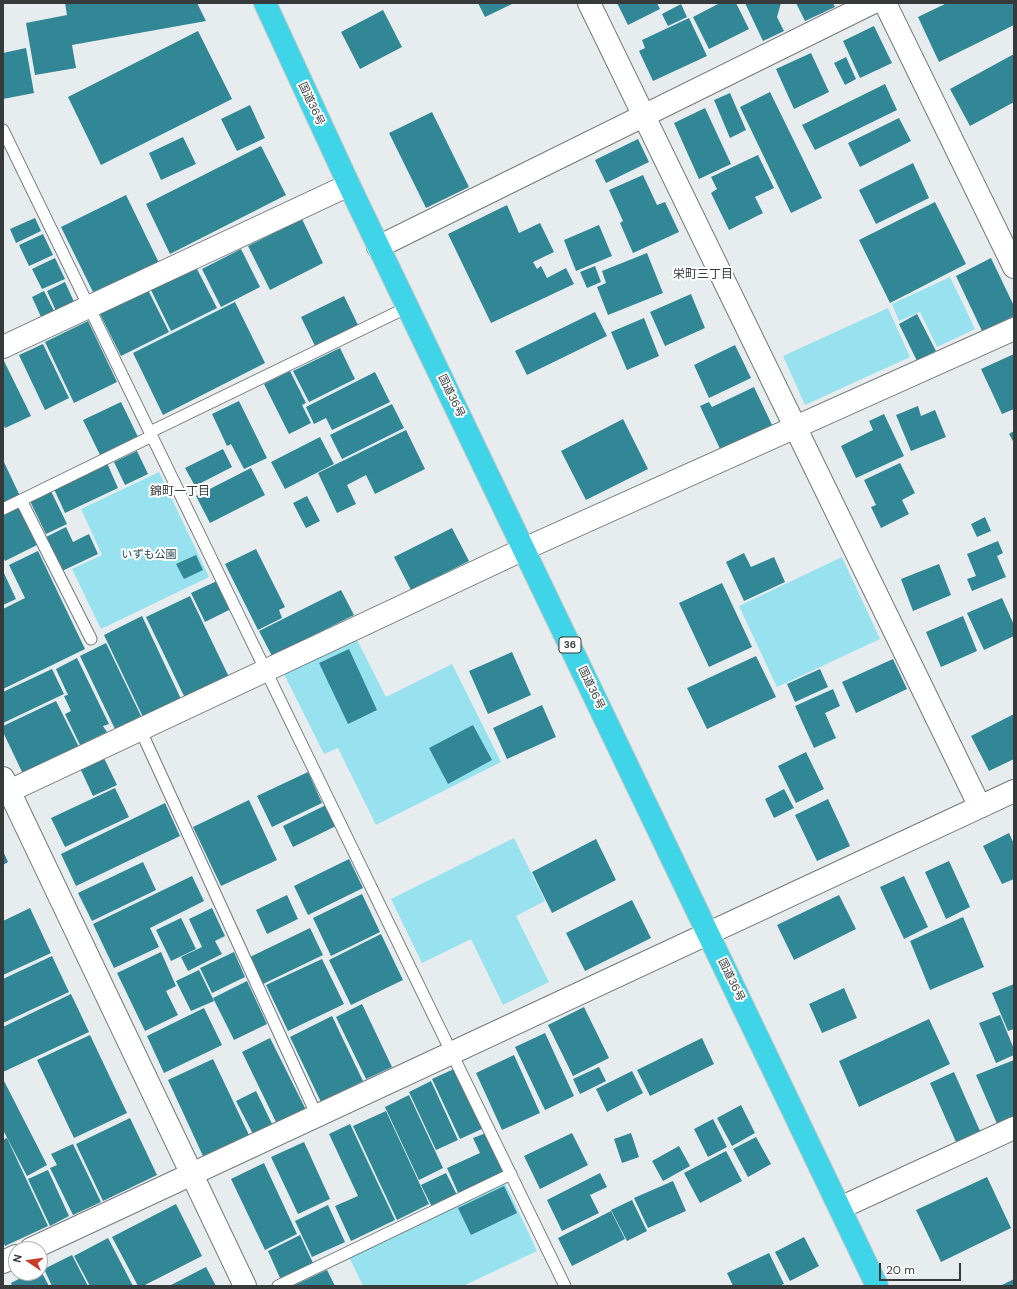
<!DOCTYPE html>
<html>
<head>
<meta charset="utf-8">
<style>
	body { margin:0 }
	#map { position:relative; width:1017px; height:1289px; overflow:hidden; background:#e7edef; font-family:"DM Sans",sans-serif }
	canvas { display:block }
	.frame { position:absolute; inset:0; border:4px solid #373a3b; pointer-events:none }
	.north { position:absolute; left:8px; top:1241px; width:40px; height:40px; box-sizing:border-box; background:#fff; border:1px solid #afb0b1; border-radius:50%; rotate:283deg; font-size:11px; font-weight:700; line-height:16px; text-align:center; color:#373a3b }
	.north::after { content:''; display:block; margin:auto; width:14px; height:18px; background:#c83c2b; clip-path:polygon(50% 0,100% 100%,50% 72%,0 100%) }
	.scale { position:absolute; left:879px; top:1263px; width:82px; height:18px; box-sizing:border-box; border:2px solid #373a3b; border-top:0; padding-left:5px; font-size:12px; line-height:14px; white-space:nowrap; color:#373a3b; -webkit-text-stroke:3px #fff; paint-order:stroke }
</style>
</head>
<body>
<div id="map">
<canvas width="1017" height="1289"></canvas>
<div class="frame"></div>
<div class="north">N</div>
<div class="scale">20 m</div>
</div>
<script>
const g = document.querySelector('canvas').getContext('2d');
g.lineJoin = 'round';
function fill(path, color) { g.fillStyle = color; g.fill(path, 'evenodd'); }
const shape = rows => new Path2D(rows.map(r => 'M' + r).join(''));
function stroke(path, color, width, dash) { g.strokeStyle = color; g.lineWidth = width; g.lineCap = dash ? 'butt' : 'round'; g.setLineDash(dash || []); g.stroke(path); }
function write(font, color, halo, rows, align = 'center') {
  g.font = font + ' "DM Sans","Noto Sans JP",sans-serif'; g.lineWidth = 4; g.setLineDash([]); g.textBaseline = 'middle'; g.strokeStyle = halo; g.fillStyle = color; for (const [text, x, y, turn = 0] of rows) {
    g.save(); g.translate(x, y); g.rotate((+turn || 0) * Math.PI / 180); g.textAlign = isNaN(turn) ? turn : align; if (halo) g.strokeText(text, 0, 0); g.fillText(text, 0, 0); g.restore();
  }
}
fill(shape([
	[950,277,975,329,937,347,920,312,899,321,892,304],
	[888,308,910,357,805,405,783,356],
	[159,472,209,577,101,629,72,569,102,555,81,509],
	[842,557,880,639,777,687,739,606],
	[355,636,386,697,452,664,501,762,376,825,338,748,324,754,283,672],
	[514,838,545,901,516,916,549,982,503,1005,471,939,422,963,391,899],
	[505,1183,537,1251,463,1286,363,1286,349,1257]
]), '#98e1ef');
fill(shape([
	[65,3,197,3,206,21,72,45,76,68,35,75,26,23,67,15],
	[478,3,514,3,485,17],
	[617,3,657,3,660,9,628,25],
	[720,3,736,3,749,29,709,49,693,17],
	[745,3,781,3,777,17,784,31,763,41],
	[796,3,833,3,835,7,805,21],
	[947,3,1014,3,1014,25,939,62,918,17],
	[681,4,687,17,668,26,662,14],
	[383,10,402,47,360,69,341,32],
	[689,18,707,56,653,81,639,51,645,48,642,40],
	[874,26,892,63,860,78,843,41],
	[198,31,232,99,101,165,68,97],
	[26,48,34,93,3,99,3,53],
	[811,53,829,92,794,109,776,69],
	[1014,54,1014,102,970,126,950,89],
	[846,57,856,79,845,85,834,63],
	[885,84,897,110,815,150,802,125],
	[770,92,822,198,791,213,740,107],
	[730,93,746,130,730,138,714,100],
	[250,105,265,138,237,151,221,119],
	[705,108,731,164,699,179,674,123],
	[432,112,469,187,426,208,389,133],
	[899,118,911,141,860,167,848,143],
	[183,137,196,164,161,180,149,153],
	[638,139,649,162,606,183,595,160],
	[261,146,286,195,170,254,146,204],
	[758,155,774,188,755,197,763,213,729,230,711,193,717,189,711,177],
	[913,163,929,198,876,224,859,190],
	[643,175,657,205,665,202,679,232,633,253,620,223,623,221,609,190],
	[126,195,160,265,95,296,61,227],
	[935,202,966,264,890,303,859,240],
	[507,205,519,233,540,223,554,252,533,262,537,269,541,266,547,278,566,268,574,284,491,323,448,234],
	[35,218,41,231,16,243,10,229],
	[302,219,323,263,270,290,248,246],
	[599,225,612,256,576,271,564,240],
	[43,234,53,255,29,266,19,245],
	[241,249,260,287,221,307,202,269],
	[647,253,663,293,608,315,597,287,606,283,602,271],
	[55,258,65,279,42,289,32,269],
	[991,258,1014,306,1014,316,982,331,956,276],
	[595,266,601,282,587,288,580,272],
	[196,267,217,308,171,331,151,290],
	[65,282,75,304,57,313,47,291],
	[148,290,169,332,121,356,100,314],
	[44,291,55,313,42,319,32,297],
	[691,294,705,328,665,346,650,312],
	[344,296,358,325,315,346,301,317],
	[235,302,265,363,163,415,133,353],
	[595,312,607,336,527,375,515,351],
	[917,314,936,351,917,361,899,324],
	[644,318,659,356,627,370,611,332],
	[88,321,117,382,74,403,45,342],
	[43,344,69,398,45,410,19,355],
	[735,345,751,378,709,398,694,365],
	[340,348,355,379,309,402,293,371],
	[1014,354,1014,409,1002,414,981,369],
	[3,361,4,361,31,416,5,428,3,423],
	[290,371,306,403,302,405,311,423,289,434,264,384],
	[375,372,390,402,332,430,326,418,314,424,306,407],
	[754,387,773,427,721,451,700,406,709,402,712,407],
	[239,401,267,458,244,469,231,444,227,446,212,414],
	[121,402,139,439,101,457,83,420],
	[392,404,404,428,342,459,330,435],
	[918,406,921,416,935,410,946,437,911,451,896,415],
	[884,414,904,456,856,478,841,446,873,430,869,421],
	[623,419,648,469,586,500,561,451],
	[406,430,425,469,375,494,366,475,347,485,356,504,337,513,318,473],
	[1014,431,1014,443,1009,434],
	[320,437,334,464,285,489,271,462],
	[223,449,232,467,195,486,185,468],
	[137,451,148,474,125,485,114,462],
	[3,460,20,496,3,504],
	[107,463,118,488,65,513,54,489],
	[900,463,915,493,902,500,909,514,881,528,871,507,876,505,864,480],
	[251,468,265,495,210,523,196,496],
	[50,489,67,524,46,534,29,499],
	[307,496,320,521,306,528,293,503],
	[19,504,39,544,5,561,3,557,3,511],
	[985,517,991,531,977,537,971,524],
	[66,527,73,542,89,534,98,554,62,571,46,537],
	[452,528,469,561,411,590,394,557],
	[998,541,1003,553,997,556,1006,577,972,591,967,579,976,576,967,554],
	[256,549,285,607,279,610,282,618,258,630,225,564],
	[38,551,85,649,3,689,3,609,25,598,9,565],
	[744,553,751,567,774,557,785,582,744,601,726,562],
	[196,555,203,570,184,579,176,564],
	[939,564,951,595,913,611,901,579],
	[3,571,16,599,3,605],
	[217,581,231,609,205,622,191,593],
	[722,583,752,647,709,667,679,603],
	[341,590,354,615,272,656,259,631],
	[190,596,229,677,185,698,146,617],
	[1002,598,1014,625,1014,636,984,650,967,613],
	[142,616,181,699,143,717,104,635],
	[963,616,977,651,941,667,926,632],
	[106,643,141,716,115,729,80,656],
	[349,649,377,710,348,724,319,663],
	[512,652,531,695,488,714,469,671],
	[756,656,776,697,707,729,687,688],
	[77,658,109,724,103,726,107,732,80,745,65,714,71,711,64,696,68,695,56,669],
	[893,659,907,689,856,713,842,682],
	[52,669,64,694,3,723,3,692],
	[820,669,828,687,795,702,787,684],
	[833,689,840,706,825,713,836,738,814,748,795,706],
	[56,701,79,747,23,774,3,732,3,726],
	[542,705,556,737,507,759,493,728],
	[1014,714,1014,759,989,771,971,736],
	[473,725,492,760,448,784,429,748],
	[806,752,824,789,796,803,778,766],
	[103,756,117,785,93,796,80,768],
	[308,772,322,803,272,827,257,796],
	[115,788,129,817,65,847,51,818],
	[784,789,794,808,774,818,765,799],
	[828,799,850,846,817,861,795,815],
	[249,800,277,860,221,886,193,827],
	[165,803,180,836,76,886,61,854],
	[326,805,336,826,293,847,283,826],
	[1009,833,1014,844,1014,879,1002,884,983,846],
	[596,839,616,880,552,913,532,872],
	[3,851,8,862,3,865],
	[349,859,363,888,308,915,294,886],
	[949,861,970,907,946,919,925,872],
	[143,862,156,890,92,921,78,893],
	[192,876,204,901,150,928,159,947,114,968,93,924],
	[904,876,928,927,904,939,880,887],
	[362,894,380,932,331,956,313,918],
	[287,895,298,919,267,934,256,910],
	[839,895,856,929,794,960,777,925],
	[632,900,651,938,585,971,566,933],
	[30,908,51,953,3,975,3,921],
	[212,908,225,936,215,941,222,954,188,971,181,957,202,947,189,919],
	[963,917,984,967,930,990,910,941],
	[181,918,196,949,171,961,156,930],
	[310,928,323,955,263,984,250,957],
	[381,934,403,980,351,1005,329,960],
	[161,952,176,986,166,991,178,1015,145,1031,117,973],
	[234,952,245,977,212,993,200,968],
	[52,956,69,992,3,1023,3,979],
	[322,959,344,1004,288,1031,266,985],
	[199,970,214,1001,191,1011,176,981],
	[247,981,267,1024,234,1040,213,998],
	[1014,984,1014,1029,1008,1031,992,993],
	[844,988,857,1018,822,1033,809,1004],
	[71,994,89,1032,3,1072,3,1027],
	[362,1004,392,1067,366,1079,336,1017],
	[584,1007,609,1058,573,1076,548,1025],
	[204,1008,222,1045,164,1073,147,1036],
	[1000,1015,1014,1049,1014,1055,996,1063,979,1023],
	[332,1016,363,1081,321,1102,290,1037],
	[929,1019,950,1064,859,1107,839,1061],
	[545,1033,574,1096,545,1110,515,1047],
	[90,1035,127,1113,74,1138,37,1060],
	[270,1038,306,1110,277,1124,242,1052],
	[702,1038,714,1064,650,1096,637,1070],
	[514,1055,540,1113,502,1130,476,1073],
	[213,1059,249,1135,203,1156,168,1080],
	[1014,1060,1014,1120,998,1126,976,1075],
	[599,1067,606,1081,580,1094,573,1079],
	[456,1068,484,1128,460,1139,432,1079],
	[632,1071,643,1093,607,1112,596,1089],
	[954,1072,980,1131,956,1142,930,1083],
	[3,1079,47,1165,27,1176,3,1130],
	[431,1081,458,1140,436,1150,409,1092],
	[256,1091,272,1124,253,1134,236,1101],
	[409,1095,443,1168,419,1180,385,1107],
	[741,1105,755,1133,732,1146,717,1118],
	[386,1111,429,1204,397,1220,353,1126],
	[130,1118,157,1175,103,1201,76,1144],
	[713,1119,727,1147,708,1157,694,1129],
	[350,1124,395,1220,351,1241,335,1206,358,1196,329,1134],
	[486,1133,505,1173,459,1195,447,1168,480,1153,473,1138],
	[572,1133,588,1165,540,1189,524,1156],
	[631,1133,639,1157,622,1163,614,1139],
	[756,1137,771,1164,748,1177,733,1149],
	[7,1138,48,1226,5,1246,3,1242,3,1140],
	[304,1142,330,1199,298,1214,271,1157],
	[73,1144,101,1202,73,1215,50,1168,57,1165,51,1154],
	[679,1146,690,1166,663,1181,652,1161],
	[726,1151,742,1181,700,1203,684,1173],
	[264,1163,297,1234,265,1250,231,1179],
	[48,1170,69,1216,50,1226,28,1179],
	[446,1173,457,1195,432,1207,421,1185],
	[600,1173,607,1187,590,1195,599,1213,562,1231,547,1200],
	[987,1177,1011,1228,941,1262,916,1210],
	[673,1181,686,1211,648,1228,634,1198],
	[504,1186,517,1213,471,1235,458,1208],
	[632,1200,647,1231,627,1241,611,1210],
	[176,1204,202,1256,143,1286,138,1286,112,1237],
	[328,1205,345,1242,312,1257,295,1221],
	[611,1211,625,1239,572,1266,558,1238],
	[300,1235,313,1263,280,1278,268,1251],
	[804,1237,819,1266,790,1281,775,1252],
	[108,1238,133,1286,90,1286,74,1256],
	[769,1253,784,1284,779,1286,733,1286,727,1273],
	[72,1255,88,1286,52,1286,44,1269],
	[206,1267,216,1286,169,1286],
	[40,1269,49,1286,12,1286,11,1283,30,1273,40,1273],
	[327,1270,335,1286,293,1286],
	[1014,1279,1014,1286,1000,1286]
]), '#318796');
const service = shape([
	[3,130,565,1286],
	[150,432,408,307],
	[21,500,91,639],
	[3,509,152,436],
	[140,729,317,1116],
	[278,1286,511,1174]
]);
const minor = shape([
	[589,3,980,807],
	[885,3,1014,267],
	[378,247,872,3],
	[3,347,349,185],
	[3,778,245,1286],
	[3,794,524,549,1014,329],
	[840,1208,1014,1128],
	[31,1249,1014,791],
	[3,1262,16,1256]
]);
const trunk = shape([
	[265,3,349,185,877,1286]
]);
stroke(service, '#73797a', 13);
stroke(minor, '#73797a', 24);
stroke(trunk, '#c7c8c8', 24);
stroke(service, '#fff', 11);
stroke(minor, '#fff', 22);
stroke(trunk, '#40d4e8', 22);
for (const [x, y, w] of [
	[570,645,22]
]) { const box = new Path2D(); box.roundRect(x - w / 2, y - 8, w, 16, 3); g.fillStyle = '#fff'; g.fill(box); stroke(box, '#373a3b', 1); }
write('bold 10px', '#373a3b', null, [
	["36",570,645]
]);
write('11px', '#373a3b', '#fff', [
	["国道36号",311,104,65],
	["国道36号",451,396,64],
	["国道36号",591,688,64],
	["国道36号",731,980,64]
]);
write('11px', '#21484f', '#fff', [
	["いずも公園",149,555]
]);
write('12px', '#373a3b', '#fff', [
	["栄町三丁目",703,275],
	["錦町一丁目",180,492]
]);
</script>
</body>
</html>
